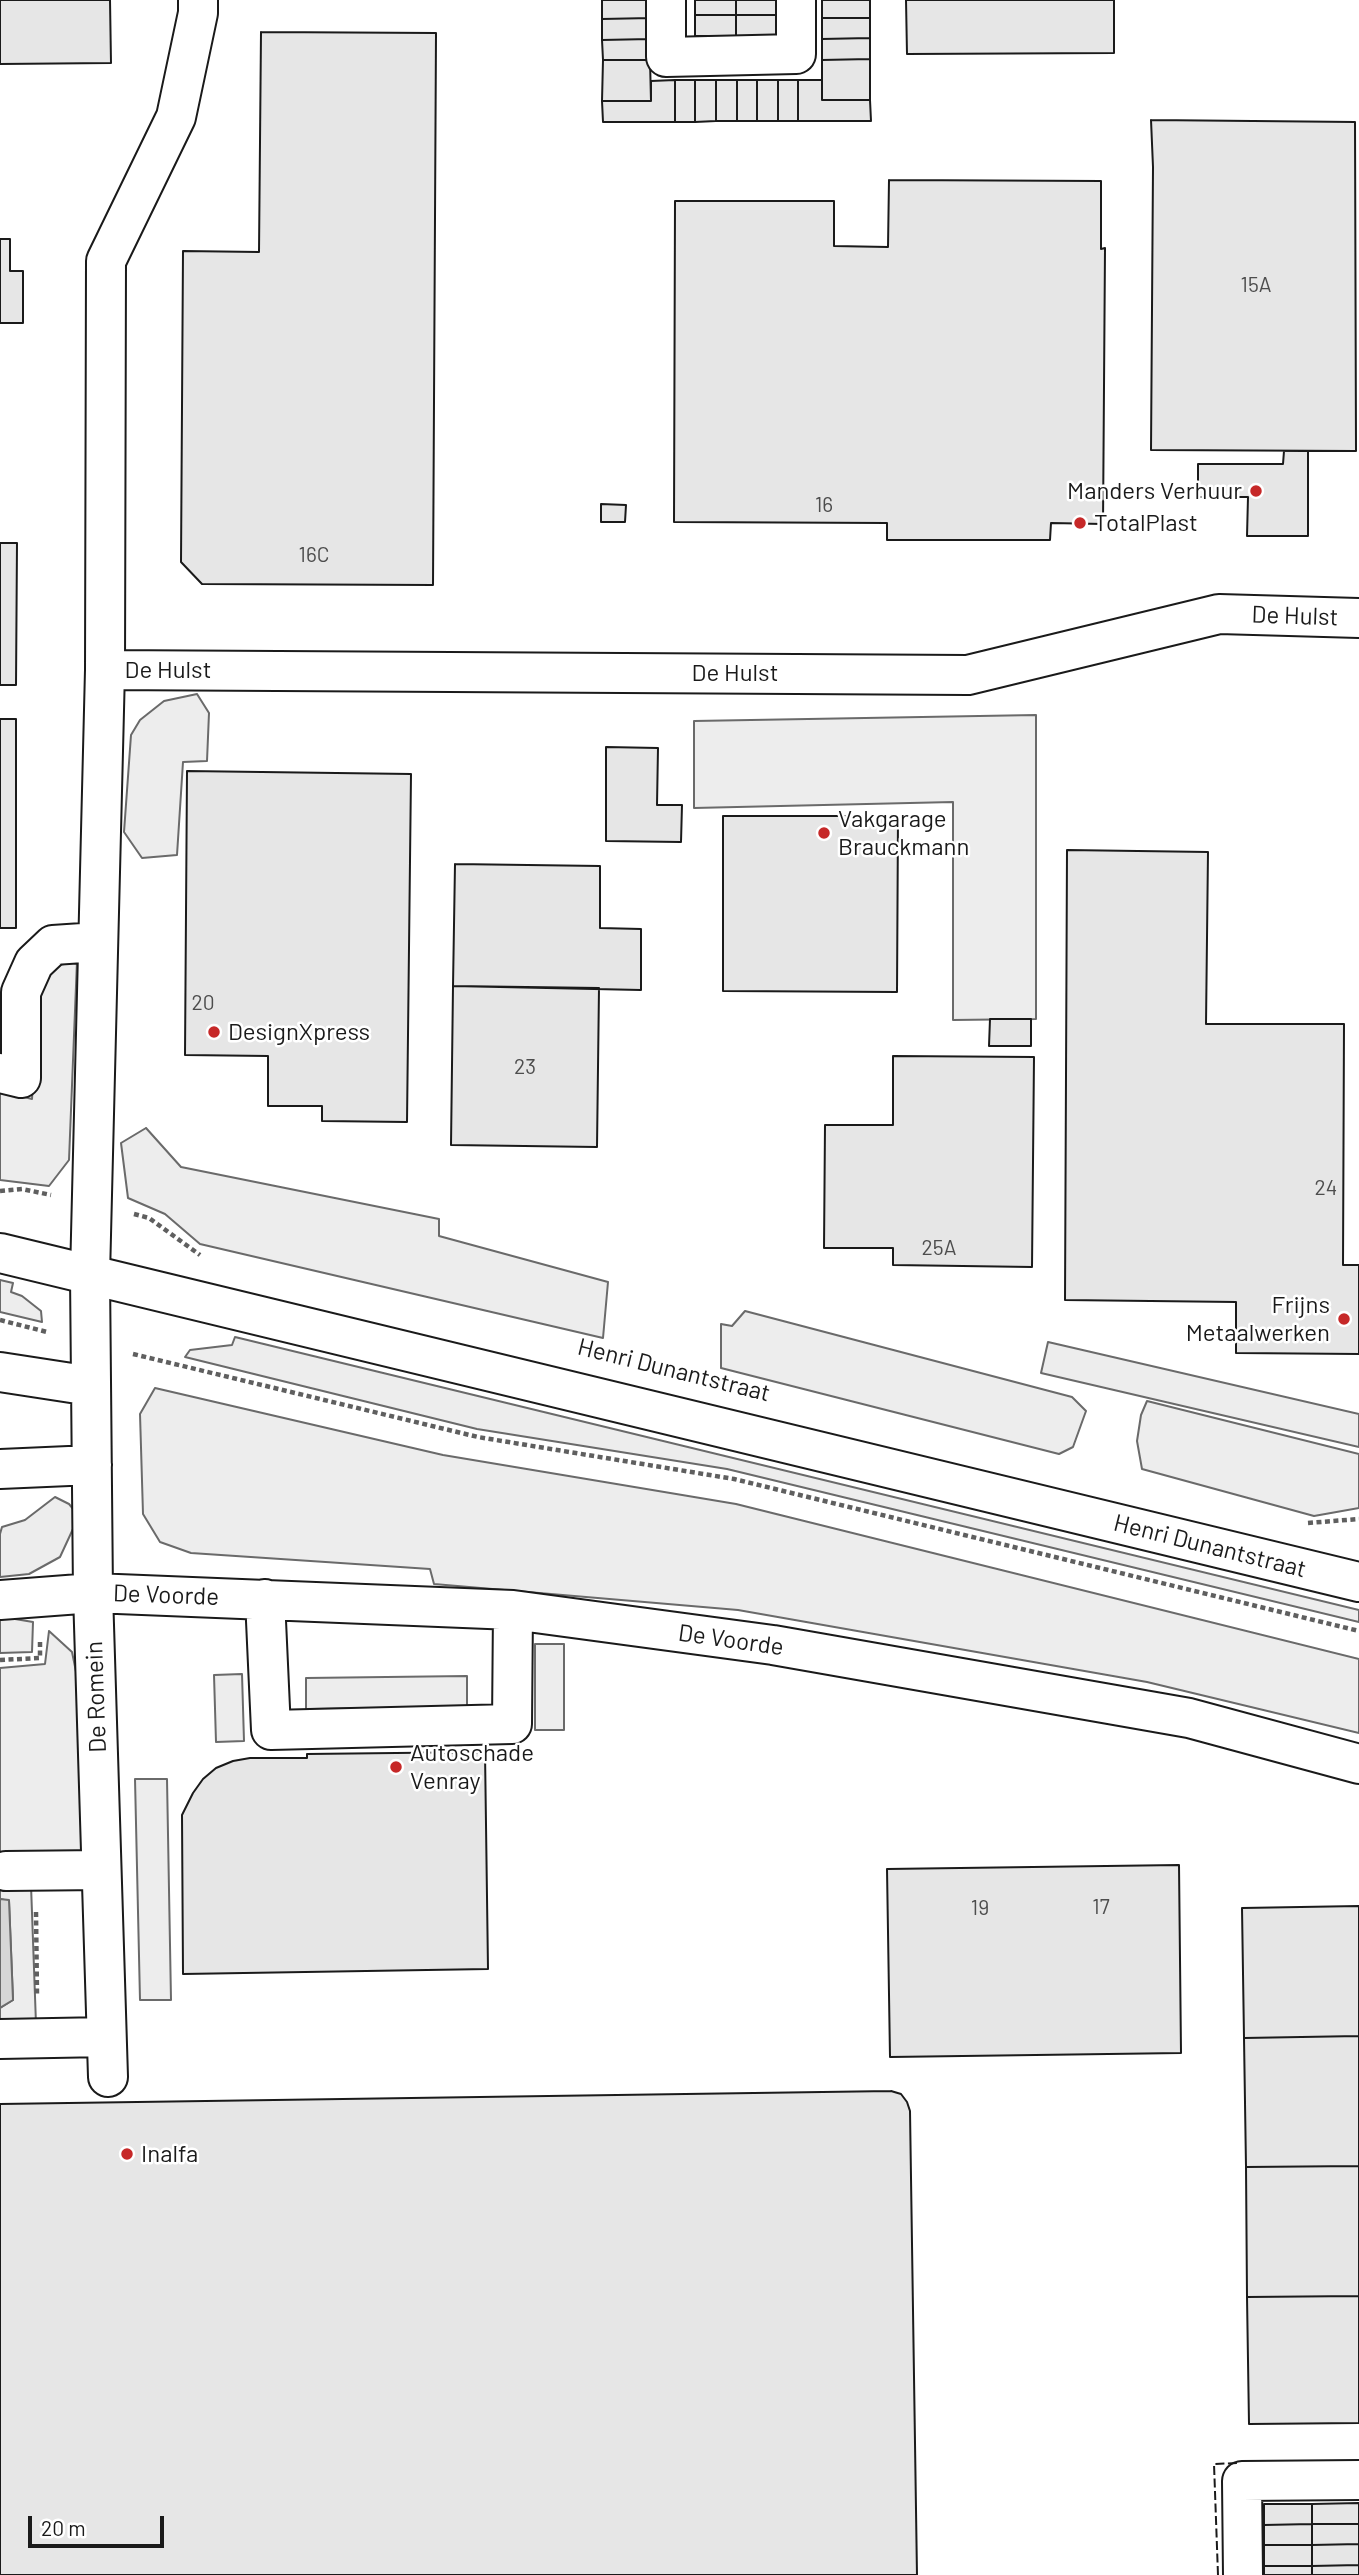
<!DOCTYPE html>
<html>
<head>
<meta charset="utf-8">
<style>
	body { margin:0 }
	#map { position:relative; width:1359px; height:2575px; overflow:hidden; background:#fff; font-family:Barlow,sans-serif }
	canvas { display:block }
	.scale { position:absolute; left:28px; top:2516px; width:136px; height:32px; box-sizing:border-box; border:4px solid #1a1a1a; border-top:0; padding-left:9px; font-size:21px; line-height:24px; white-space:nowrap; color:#1a1a1a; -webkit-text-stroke:5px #fff; paint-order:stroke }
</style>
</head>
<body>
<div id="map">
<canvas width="1359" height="2575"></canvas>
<div class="scale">20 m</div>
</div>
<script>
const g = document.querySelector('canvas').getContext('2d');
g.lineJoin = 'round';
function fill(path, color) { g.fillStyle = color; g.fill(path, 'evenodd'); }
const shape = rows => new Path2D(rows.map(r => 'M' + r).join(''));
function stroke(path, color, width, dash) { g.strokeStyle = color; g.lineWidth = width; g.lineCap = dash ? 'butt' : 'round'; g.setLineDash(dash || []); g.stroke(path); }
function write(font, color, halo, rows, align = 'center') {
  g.font = font + ' Barlow,sans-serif'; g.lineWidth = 5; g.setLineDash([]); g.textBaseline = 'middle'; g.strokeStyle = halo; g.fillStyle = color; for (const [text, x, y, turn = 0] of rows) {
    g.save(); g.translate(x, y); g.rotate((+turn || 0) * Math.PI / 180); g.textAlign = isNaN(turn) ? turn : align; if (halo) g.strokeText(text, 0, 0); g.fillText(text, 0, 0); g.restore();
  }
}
const built = shape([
	[197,694,209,713,207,761,183,762,177,855,142,858,124,832,131,735,140,720,164,701,197,694],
	[1036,715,1036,1019,953,1020,953,802,694,808,694,721,1036,715],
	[77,961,69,1160,49,1186,0,1180,0,1091,32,1099,39,993,45,974,55,966,77,961],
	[146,1128,181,1167,439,1219,439,1236,608,1282,603,1338,200,1244,165,1214,128,1198,121,1143,146,1128],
	[0,1280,13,1283,11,1292,22,1296,41,1311,42,1322,0,1312,0,1280],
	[745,1311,1072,1397,1086,1411,1073,1447,1059,1454,721,1368,721,1324,732,1326,745,1311],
	[235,1337,1359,1610,1359,1622,727,1469,477,1429,185,1357,190,1350,232,1345,235,1337],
	[1048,1342,1359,1414,1359,1447,1041,1373,1048,1342],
	[155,1388,443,1455,736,1504,1359,1659,1359,1733,1147,1682,738,1610,434,1584,430,1569,191,1553,160,1542,143,1514,140,1414,155,1388],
	[1147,1401,1359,1454,1359,1508,1314,1516,1142,1469,1137,1441,1141,1415,1147,1401],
	[55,1497,69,1504,79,1516,60,1557,29,1574,0,1577,0,1534,2,1527,25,1520,55,1497],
	[9,1618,33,1622,32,1652,0,1653,0,1619,9,1618],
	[49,1631,72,1652,80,1691,82,1861,31,1885,36,2024,0,2024,0,2008,13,2000,9,1901,0,1899,0,1668,45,1664,49,1631],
	[535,1644,564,1644,564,1730,535,1730,535,1644],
	[242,1674,244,1741,216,1742,214,1675,242,1674],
	[467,1676,467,1707,306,1709,306,1678,467,1676],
	[135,1779,167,1779,171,2000,140,2000,135,1779]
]);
fill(built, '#ededed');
stroke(built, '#6a6a6a', 2);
const water = shape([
	[0,1899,9,1900,13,2000,0,2008,0,1899]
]);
fill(water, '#d7d7d7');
stroke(water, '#6a6a6a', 2);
const building = shape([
	[0,0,110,0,111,63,0,64,0,0],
	[602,0,651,0,651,18,602,19,602,0],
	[695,0,736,0,736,15,695,15,695,0],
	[736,0,778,0,777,15,736,15,736,0],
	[822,0,870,0,870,18,822,18,822,0],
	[906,0,1114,0,1114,53,907,54,906,0],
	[695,15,736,15,736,36,695,36,695,15],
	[736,15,777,15,778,36,736,36,736,15],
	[651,18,650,39,602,40,602,19,651,18],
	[822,18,870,18,870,38,822,39,822,18],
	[261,32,436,33,433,585,202,584,181,562,183,251,259,252,261,32],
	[870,38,870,59,822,60,822,39,870,38],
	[650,39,650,60,603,60,602,40,650,39],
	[870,59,870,100,822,100,822,60,870,59],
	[603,60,650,60,651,101,602,101,603,60],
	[675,80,695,80,695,122,675,122,675,80],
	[675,80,675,122,603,122,602,101,651,101,651,81,675,80],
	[695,80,716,80,716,121,695,122,695,80],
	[716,80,737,80,737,121,716,121,716,80],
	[737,80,757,80,757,121,737,121,737,80],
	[757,80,778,80,778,121,757,121,757,80],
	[778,80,798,80,798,121,778,121,778,80],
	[798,80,822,80,822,100,870,100,871,121,798,121,798,80],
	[1151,120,1355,122,1356,451,1151,450,1153,167,1151,120],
	[889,180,1101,181,1101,249,1105,248,1103,524,1051,523,1050,540,887,540,887,523,674,522,675,201,834,201,834,246,888,247,889,180],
	[0,239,10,239,10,271,23,271,23,323,0,323,0,239],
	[1284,451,1308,451,1308,536,1247,536,1248,497,1198,497,1198,464,1283,464,1284,451],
	[601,504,626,505,625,522,601,522,601,504],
	[0,543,17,543,16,685,0,685,0,543],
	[0,719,16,719,16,928,0,928,0,719],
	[606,747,658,748,657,805,682,805,681,842,606,841,606,747],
	[187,771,411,774,407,1122,322,1121,322,1106,268,1106,268,1056,185,1055,187,771],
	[723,816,898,816,897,992,723,991,723,816],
	[1067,850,1208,852,1206,1024,1344,1024,1343,1265,1359,1265,1359,1354,1236,1353,1236,1302,1065,1300,1067,850],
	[455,864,600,866,600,928,641,929,641,990,453,986,455,864],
	[453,986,599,988,597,1147,451,1145,453,986],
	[990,1019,1031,1019,1031,1046,989,1046,990,1019],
	[893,1056,1034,1057,1032,1267,893,1265,893,1248,824,1248,825,1125,893,1125,893,1056],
	[485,1752,488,1969,183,1974,182,1815,193,1793,203,1779,216,1768,233,1761,250,1758,307,1758,307,1754,485,1752],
	[1179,1865,1181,2053,890,2057,887,1869,1179,1865],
	[1359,1906,1359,2036,1244,2038,1242,1908,1359,1906],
	[1359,2036,1359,2166,1246,2167,1244,2038,1359,2036],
	[891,2091,901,2094,907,2102,910,2111,917,2575,0,2575,0,2104,891,2091],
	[1359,2166,1359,2296,1247,2297,1246,2167,1359,2166],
	[1359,2296,1359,2423,1249,2424,1247,2297,1359,2296],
	[1359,2503,1359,2524,1312,2524,1312,2504,1359,2503],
	[1264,2504,1312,2504,1312,2524,1264,2525,1264,2504],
	[1312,2524,1312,2545,1264,2545,1264,2525,1312,2524],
	[1312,2524,1359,2524,1359,2544,1312,2545,1312,2524],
	[1359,2544,1359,2565,1312,2566,1312,2545,1359,2544],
	[1264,2545,1312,2545,1312,2566,1264,2566,1264,2545],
	[1359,2565,1359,2575,1312,2575,1312,2566,1359,2565],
	[1264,2566,1312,2566,1312,2575,1264,2575,1264,2566]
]);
fill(building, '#e6e6e6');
stroke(building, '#1a1a1a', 2);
const minor = shape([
	[666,0,666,57,796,54,796,0],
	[105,670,968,675,1219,614,1359,618],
	[0,1073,21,1078,21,992,34,963,53,945,98,942],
	[0,1372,91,1386],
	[0,1469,92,1465],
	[265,1599,271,1730,512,1724,513,1610],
	[0,1600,93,1593,513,1610,773,1645,1189,1718,1359,1764],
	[6,1871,101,1870],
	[0,2039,106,2037],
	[108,2077,93,1593,90,1275,105,670,106,261,176,117,198,13,198,0],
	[1243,2575,1242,2481,1359,2480]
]);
const major = shape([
	[0,1253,1359,1582]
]);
stroke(minor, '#1a1a1a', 42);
stroke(major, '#1a1a1a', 42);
stroke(shape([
	[0,1191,22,1189,51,1195],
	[134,1214,149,1218,200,1255],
	[0,1320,47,1332],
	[133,1354,478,1437,734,1479,1359,1631],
	[1308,1523,1359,1519],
	[0,1660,40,1658,40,1640],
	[36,1912,37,1995]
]), '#5f5f5f', 4.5, [5, 3.5]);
stroke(minor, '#fff', 38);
stroke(major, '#fff', 38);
stroke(shape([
	[1218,2575,1214,2464,1240,2463]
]), '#1a1a1a', 2, [9, 3.5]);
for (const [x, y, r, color] of [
	[1256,491,7,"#c62828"],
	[1080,523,7,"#c62828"],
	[824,833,7,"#c62828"],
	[214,1032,7,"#c62828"],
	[1344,1319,7,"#c62828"],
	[396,1767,7,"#c62828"],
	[127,2154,7,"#c62828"]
]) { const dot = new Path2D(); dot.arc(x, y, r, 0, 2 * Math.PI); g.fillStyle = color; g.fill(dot); stroke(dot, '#fff', 2.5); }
write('21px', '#4d4d4d', null, [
	["15A",1256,285],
	["16",824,505],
	["16C",314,555],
	["20",203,1003],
	["23",525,1067],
	["24",1326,1188],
	["25A",939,1248],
	["17",1101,1907],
	["19",980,1908]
]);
write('24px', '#1a1a1a', '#fff', [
	["Manders Verhuur",1242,491,"right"],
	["TotalPlast",1094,523],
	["Vakgarage",838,819],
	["Brauckmann",838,847],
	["DesignXpress",228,1032],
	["Frijns",1330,1305,"right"],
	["Metaalwerken",1330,1333,"right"],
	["Autoschade",410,1753],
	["Venray",410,1781],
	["Inalfa",141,2154]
], 'left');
write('24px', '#1a1a1a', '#fff', [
	["De Hulst",1295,616,2],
	["De Hulst",168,670],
	["De Hulst",735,673],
	["Henri Dunantstraat",674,1370,14],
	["Henri Dunantstraat",1210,1546,14],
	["De Voorde",166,1595,2],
	["De Voorde",731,1640,8],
	["De Romein",96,1697,-92]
]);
</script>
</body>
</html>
